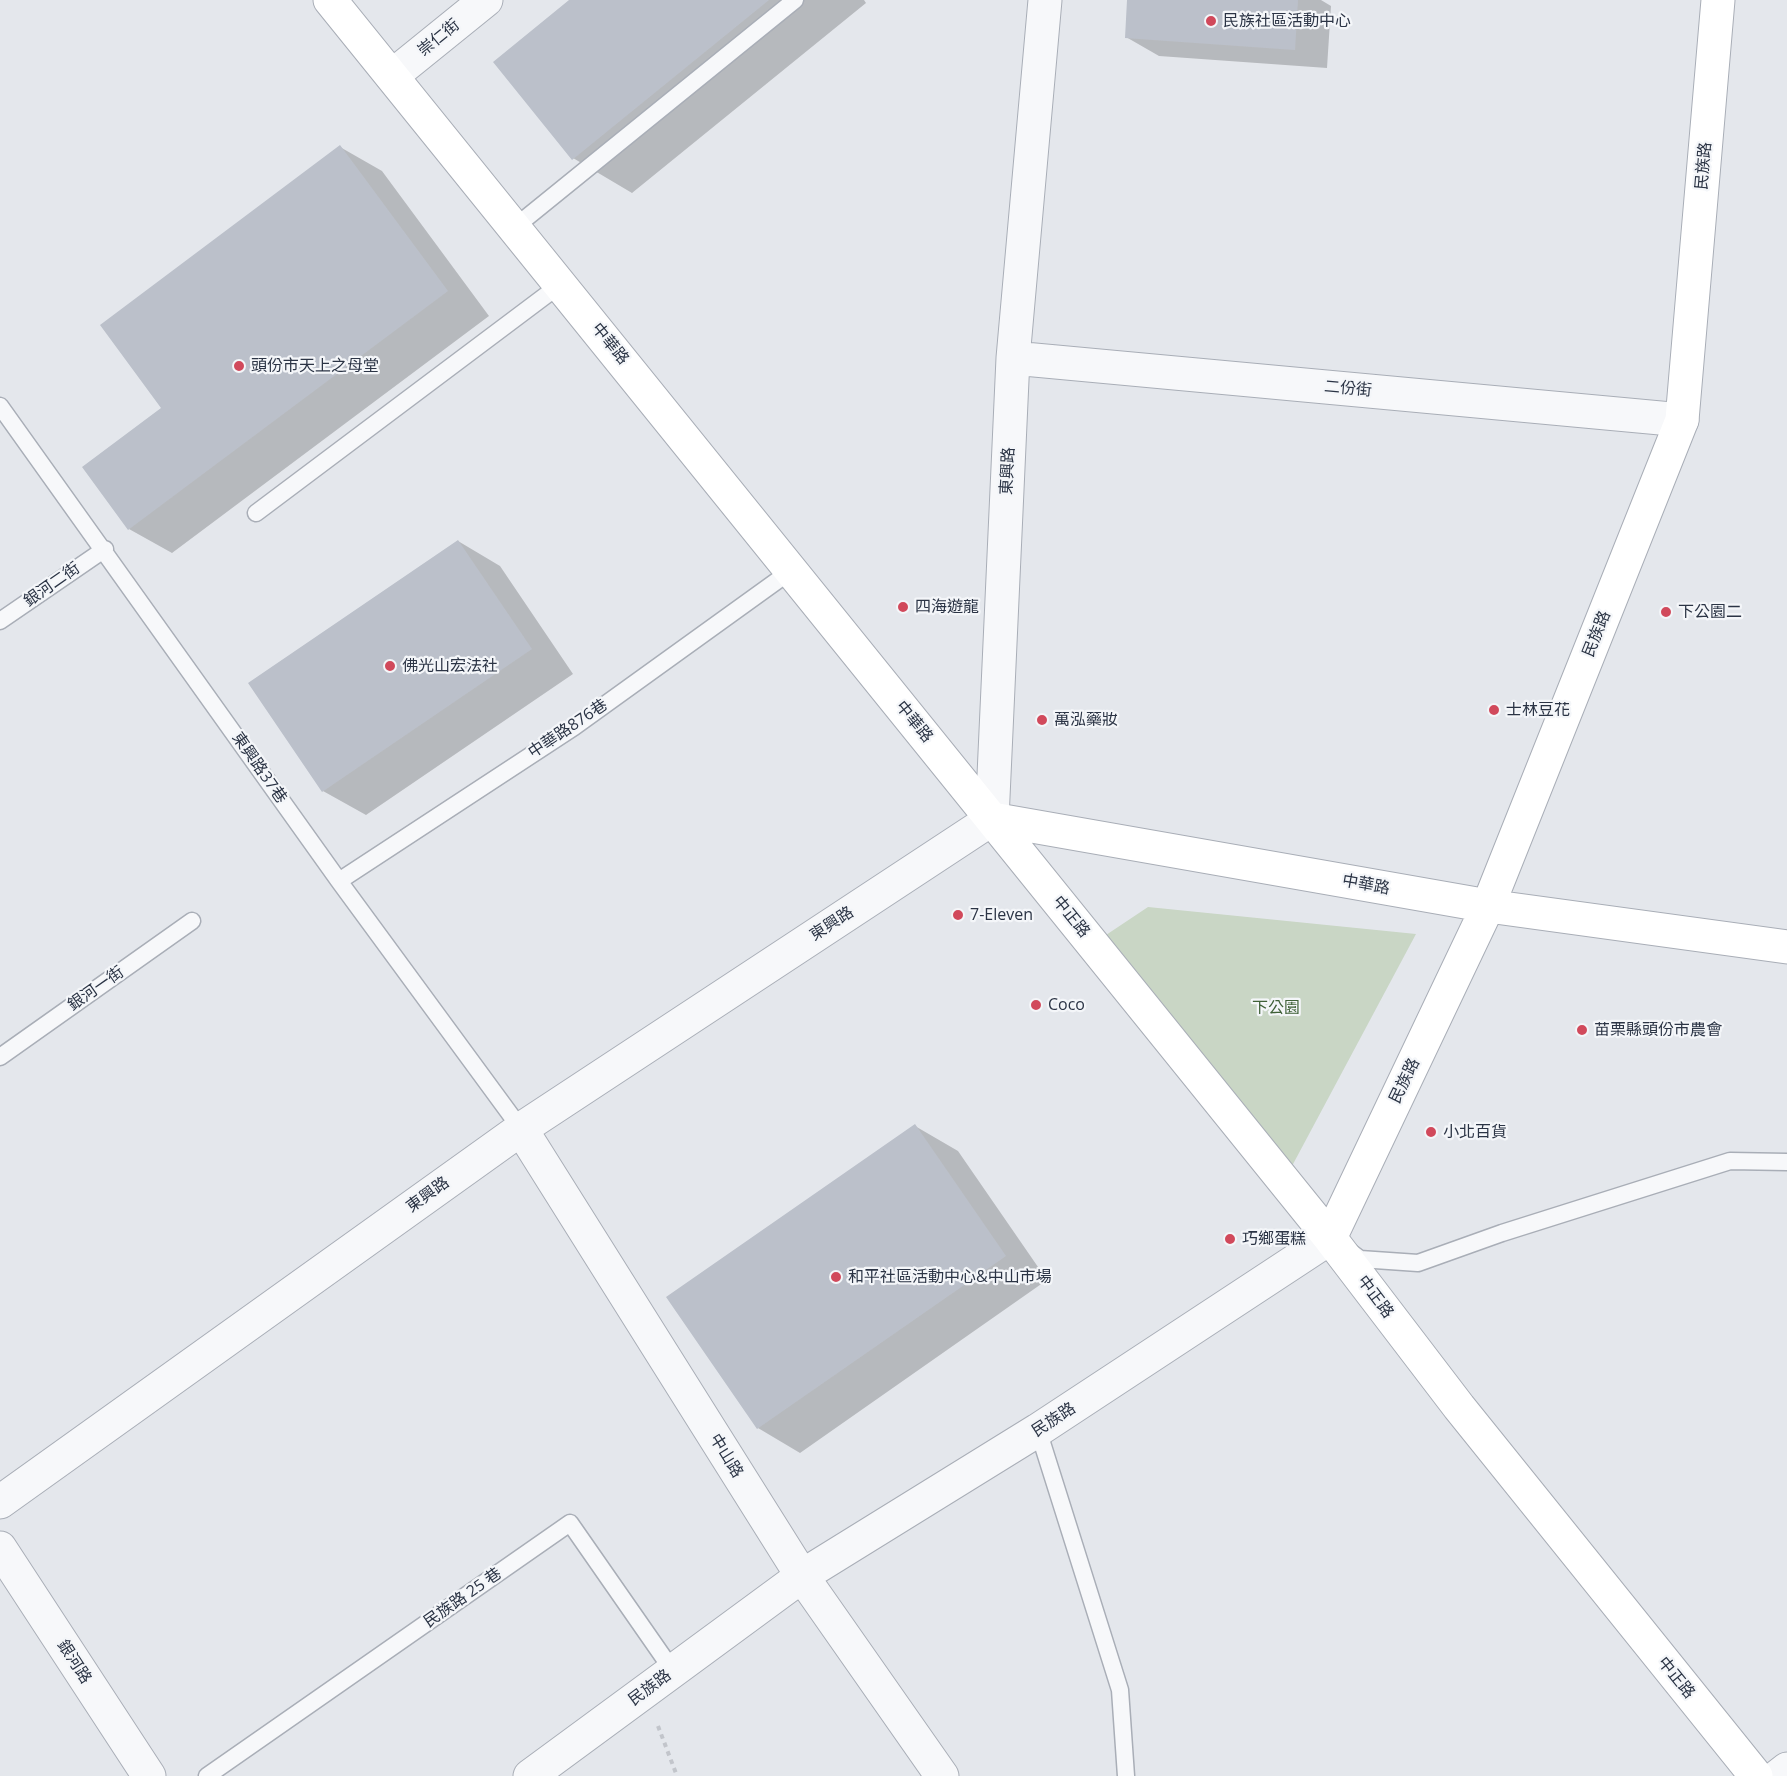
<!DOCTYPE html>
<html>
<head>
<meta charset="utf-8">
<style>
	body { margin:0 }
	canvas { display:block; background:#e4e7ec }
</style>
</head>
<body>
<canvas width="1787" height="1776"></canvas>
<script>
const g = document.querySelector('canvas').getContext('2d');
g.lineJoin = 'round';
function fill(path, color) { g.fillStyle = color; g.fill(path, 'evenodd'); }
const shape = rows => new Path2D(rows.map(r => 'M' + r).join(''));
function stroke(path, color, width, dash) { g.strokeStyle = color; g.lineWidth = width; g.lineCap = dash ? 'butt' : 'round'; g.setLineDash(dash || []); g.stroke(path); }
function write(font, color, halo, rows, align = 'center') {
  g.font = font + ' "Open Sans","Noto Sans TC",sans-serif'; g.lineWidth = 4.5; g.setLineDash([]); g.textBaseline = 'middle'; g.strokeStyle = halo; g.fillStyle = color; for (const [text, x, y, turn = 0] of rows) {
    g.save(); g.translate(x, y); g.rotate((+turn || 0) * Math.PI / 180); g.textAlign = isNaN(turn) ? turn : align; if (halo) g.strokeText(text, 0, 0); g.fillText(text, 0, 0); g.restore();
  }
}
fill(shape([
	[1148,907,1416,934,1292,1166,1103,937]
]), '#c9d6c5');
fill(shape([
	[571,0,864,0,866,3,632,193,573,158],
	[1129,0,1321,0,1331,6,1327,68,1159,56,1126,37],
	[340,147,382,171,489,316,172,553,129,529,163,408],
	[458,541,500,566,573,674,366,815,323,791],
	[915,1126,958,1151,1047,1280,800,1453,758,1428]
]), '#0003');
fill(shape([
	[569,0,769,0,572,160,493,62],
	[1127,0,1298,0,1295,50,1125,38],
	[340,145,448,291,128,530,82,467,161,408,100,325],
	[458,540,532,649,322,792,248,683],
	[915,1124,1006,1256,757,1429,666,1297]
]), '#bbc0ca');
const lane = shape([
	[515,227,795,0],
	[0,406,339,881,521,1129],
	[256,513,561,284],
	[0,621,105,549],
	[339,881,574,727,792,570],
	[0,1057,192,921],
	[1348,1250,1360,1259,1418,1263,1502,1233,1730,1161,1787,1162],
	[1038,1430,1120,1690,1126,1776],
	[207,1776,570,1523,673,1671]
]);
const street = shape([
	[392,76,486,0],
	[1013,358,1682,420],
	[521,1129,802,1576,942,1776],
	[0,1502,521,1129,992,819,1013,358,1045,0],
	[0,1548,149,1776],
	[530,1776,802,1576,1038,1430,1330,1238],
	[1778,1776,1787,1769]
]);
const secondary = shape([
	[330,0,1330,1238,1459,1407,1756,1776],
	[992,819,1488,906,1787,947],
	[1330,1238,1488,906,1682,420,1718,0]
]);
stroke(lane, '#a9aeb7', 19);
stroke(street, '#a9aeb7', 35);
stroke(secondary, '#a9aeb7', 35);
stroke(shape([
	[658,1726,677,1776]
]), '#c2c5cb', 4, [4.5, 4.5]);
stroke(lane, '#f7f8fa', 16);
stroke(street, '#f7f8fa', 33);
stroke(secondary, '#fff', 33);
for (const [x, y, r, color] of [
	[1211,21,6,"#d1495b"],
	[239,366,6,"#d1495b"],
	[903,607,6,"#d1495b"],
	[1666,612,6,"#d1495b"],
	[390,666,6,"#d1495b"],
	[1494,710,6,"#d1495b"],
	[1042,720,6,"#d1495b"],
	[958,915,6,"#d1495b"],
	[1036,1005,6,"#d1495b"],
	[1582,1030,6,"#d1495b"],
	[1431,1132,6,"#d1495b"],
	[1230,1239,6,"#d1495b"],
	[836,1277,6,"#d1495b"]
]) { const dot = new Path2D(); dot.arc(x, y, r, 0, 2 * Math.PI); g.fillStyle = color; g.fill(dot); stroke(dot, '#f4f6f9', 2); }
write('16px', '#2b3445', '#f4f6f9', [
	["民族社區活動中心",1223,21],
	["頭份市天上之母堂",251,366],
	["四海遊龍",915,607],
	["下公園二",1678,612],
	["佛光山宏法社",402,666],
	["士林豆花",1506,710],
	["萬泓藥妝",1054,720],
	["7-Eleven",970,915],
	["Coco",1048,1005],
	["苗栗縣頭份市農會",1594,1030],
	["小北百貨",1443,1132],
	["巧鄉蛋糕",1242,1239],
	["和平社區活動中心&中山市場",848,1277]
], 'left');
write('16px', '#2b3445', '#f4f6f9', [
	["崇仁街",439,38,-39],
	["民族路",1704,166,-85],
	["中華路",610,344,51],
	["二份街",1348,389,5],
	["東興路",1008,471,-87],
	["銀河二街",52,585,-35],
	["民族路",1597,634,-68],
	["中華路",914,722,51],
	["中華路876巷",568,729,-34],
	["東興路37巷",259,768,55],
	["中華路",1366,885,10],
	["中正路",1071,917,51],
	["東興路",832,924,-33],
	["銀河一街",96,989,-35],
	["民族路",1405,1081,-64],
	["東興路",428,1195,-36],
	["中正路",1375,1297,53],
	["民族路",1054,1420,-33],
	["中山路",726,1456,58],
	["民族路 25 巷",463,1598,-35],
	["銀河路",74,1662,57],
	["中正路",1676,1678,51],
	["民族路",650,1688,-37]
]);
write('16px', '#3f6138', '#f4f6f9', [
	["下公園",1276,1008]
]);
</script>
</body>
</html>
